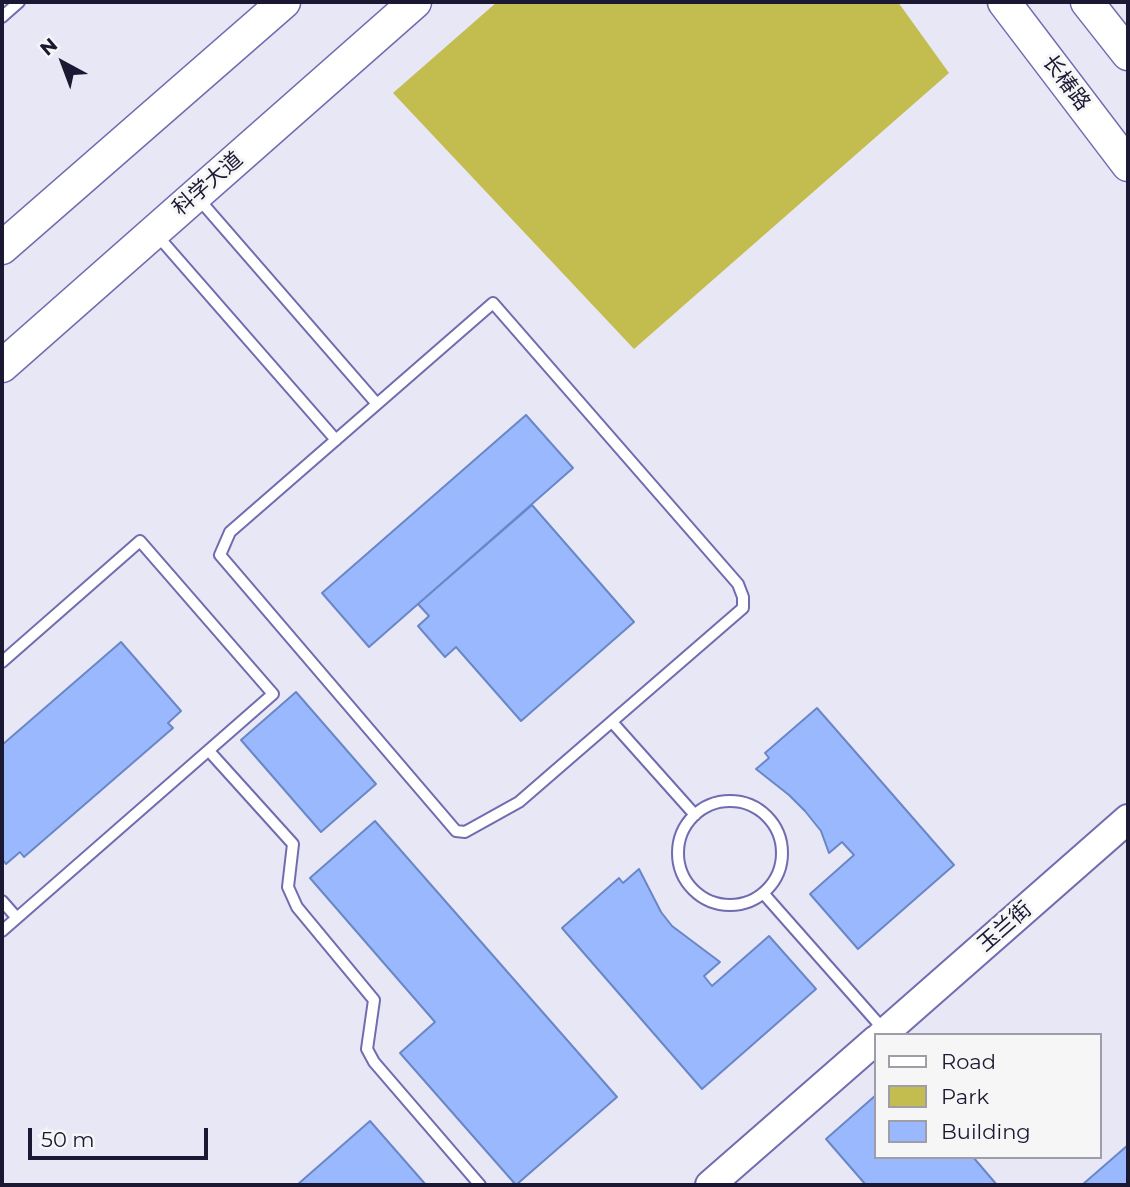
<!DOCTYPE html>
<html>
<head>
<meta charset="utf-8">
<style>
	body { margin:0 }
	#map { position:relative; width:1130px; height:1187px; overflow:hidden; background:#e7e7f6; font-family:Montserrat,sans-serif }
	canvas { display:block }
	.frame { position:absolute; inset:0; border:4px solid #1a1833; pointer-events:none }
	.legend { position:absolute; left:874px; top:1033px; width:228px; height:126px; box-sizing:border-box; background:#f6f6f6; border:2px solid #9e9da8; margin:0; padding:9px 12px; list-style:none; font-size:21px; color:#1a1833 }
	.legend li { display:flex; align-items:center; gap:14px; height:35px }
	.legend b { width:35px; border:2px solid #9e9da8 }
	.north { position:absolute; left:28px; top:28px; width:70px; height:70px; -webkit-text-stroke:5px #f6f6f6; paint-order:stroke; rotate:319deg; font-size:19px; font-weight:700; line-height:28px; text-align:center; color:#1a1833 }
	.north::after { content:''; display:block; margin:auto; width:24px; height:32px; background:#1a1833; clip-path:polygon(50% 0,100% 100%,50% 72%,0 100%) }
	.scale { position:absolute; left:28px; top:1128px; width:180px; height:32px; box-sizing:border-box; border:4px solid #1a1833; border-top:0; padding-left:9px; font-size:21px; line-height:24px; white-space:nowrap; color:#1a1833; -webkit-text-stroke:5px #f6f6f6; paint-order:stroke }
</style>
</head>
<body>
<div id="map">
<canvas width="1130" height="1187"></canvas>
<div class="frame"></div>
<ul class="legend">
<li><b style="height:9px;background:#fff"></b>Road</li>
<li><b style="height:19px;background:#c3bc4e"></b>Park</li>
<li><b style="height:19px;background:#9ab8fd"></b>Building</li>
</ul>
<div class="north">N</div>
<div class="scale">50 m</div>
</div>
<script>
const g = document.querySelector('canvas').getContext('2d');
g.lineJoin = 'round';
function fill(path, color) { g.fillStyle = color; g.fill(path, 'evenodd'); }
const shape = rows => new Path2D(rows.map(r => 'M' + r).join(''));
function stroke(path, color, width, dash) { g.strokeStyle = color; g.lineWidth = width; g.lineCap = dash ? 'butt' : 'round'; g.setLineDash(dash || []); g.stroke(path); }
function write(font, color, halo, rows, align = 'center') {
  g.font = font + ' Montserrat,"Noto Sans SC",sans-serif'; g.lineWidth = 6; g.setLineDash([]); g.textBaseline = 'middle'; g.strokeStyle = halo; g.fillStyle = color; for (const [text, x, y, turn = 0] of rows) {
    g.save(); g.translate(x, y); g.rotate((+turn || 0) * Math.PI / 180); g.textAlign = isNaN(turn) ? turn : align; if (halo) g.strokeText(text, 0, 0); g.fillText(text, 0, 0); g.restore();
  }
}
fill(shape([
	[497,2,898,2,949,73,634,349,393,93]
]), '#c3bc4e');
const building = shape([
	[526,415,573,468,369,647,322,593,526,415],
	[532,505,634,622,521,721,456,647,445,657,418,626,429,616,418,604,532,505],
	[121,642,181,711,168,723,173,728,24,857,20,852,6,864,2,859,2,745,121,642],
	[296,692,376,784,321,832,241,740,296,692],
	[817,708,954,865,858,949,810,894,854,855,842,842,829,853,821,831,805,811,789,795,756,769,769,758,765,753,817,708],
	[375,821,617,1097,516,1185,400,1053,435,1022,310,878,375,821],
	[639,869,661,912,672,926,720,962,704,976,712,986,769,936,816,989,702,1089,562,928,619,878,623,883,639,869],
	[876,1095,876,1157,973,1157,997,1185,866,1185,826,1139,876,1095],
	[370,1121,426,1185,297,1185,370,1121],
	[1128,1145,1128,1185,1082,1185,1128,1145]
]);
fill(building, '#9ab8fd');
stroke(building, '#6986c7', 2);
const lane = shape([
	[2,17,19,2],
	[197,197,377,404],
	[156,234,336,440],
	[493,303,738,584,743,597,743,608,519,802,465,832,456,831,220,555,230,532,493,303],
	[2,662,140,541,273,694,2,931],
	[612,722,695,815],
	[209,751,293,844,288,887,297,907,374,1000,367,1049,374,1062,480,1185],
	'678 853a52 52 0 1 1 104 0a52 52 0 1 1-104 0Z',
	[763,893,884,1030],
	[2,901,17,918]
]);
const secondary = shape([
	[882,1035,1128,819],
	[710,1185,876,1040]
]);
const primary = shape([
	[1004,2,1128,165],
	[1087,2,1128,54],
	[2,248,284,2],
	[2,366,415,2]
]);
stroke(lane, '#706cb0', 14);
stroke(secondary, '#706cb0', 32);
stroke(primary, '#706cb0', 35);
stroke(lane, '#fff', 10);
stroke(secondary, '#fff', 28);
stroke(primary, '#fff', 32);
write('21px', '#1a1833', '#f6f6f6', [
	["长椿路",1066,83,53],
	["科学大道",208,184,-41],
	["玉兰街",1005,927,-41]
]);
</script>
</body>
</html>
